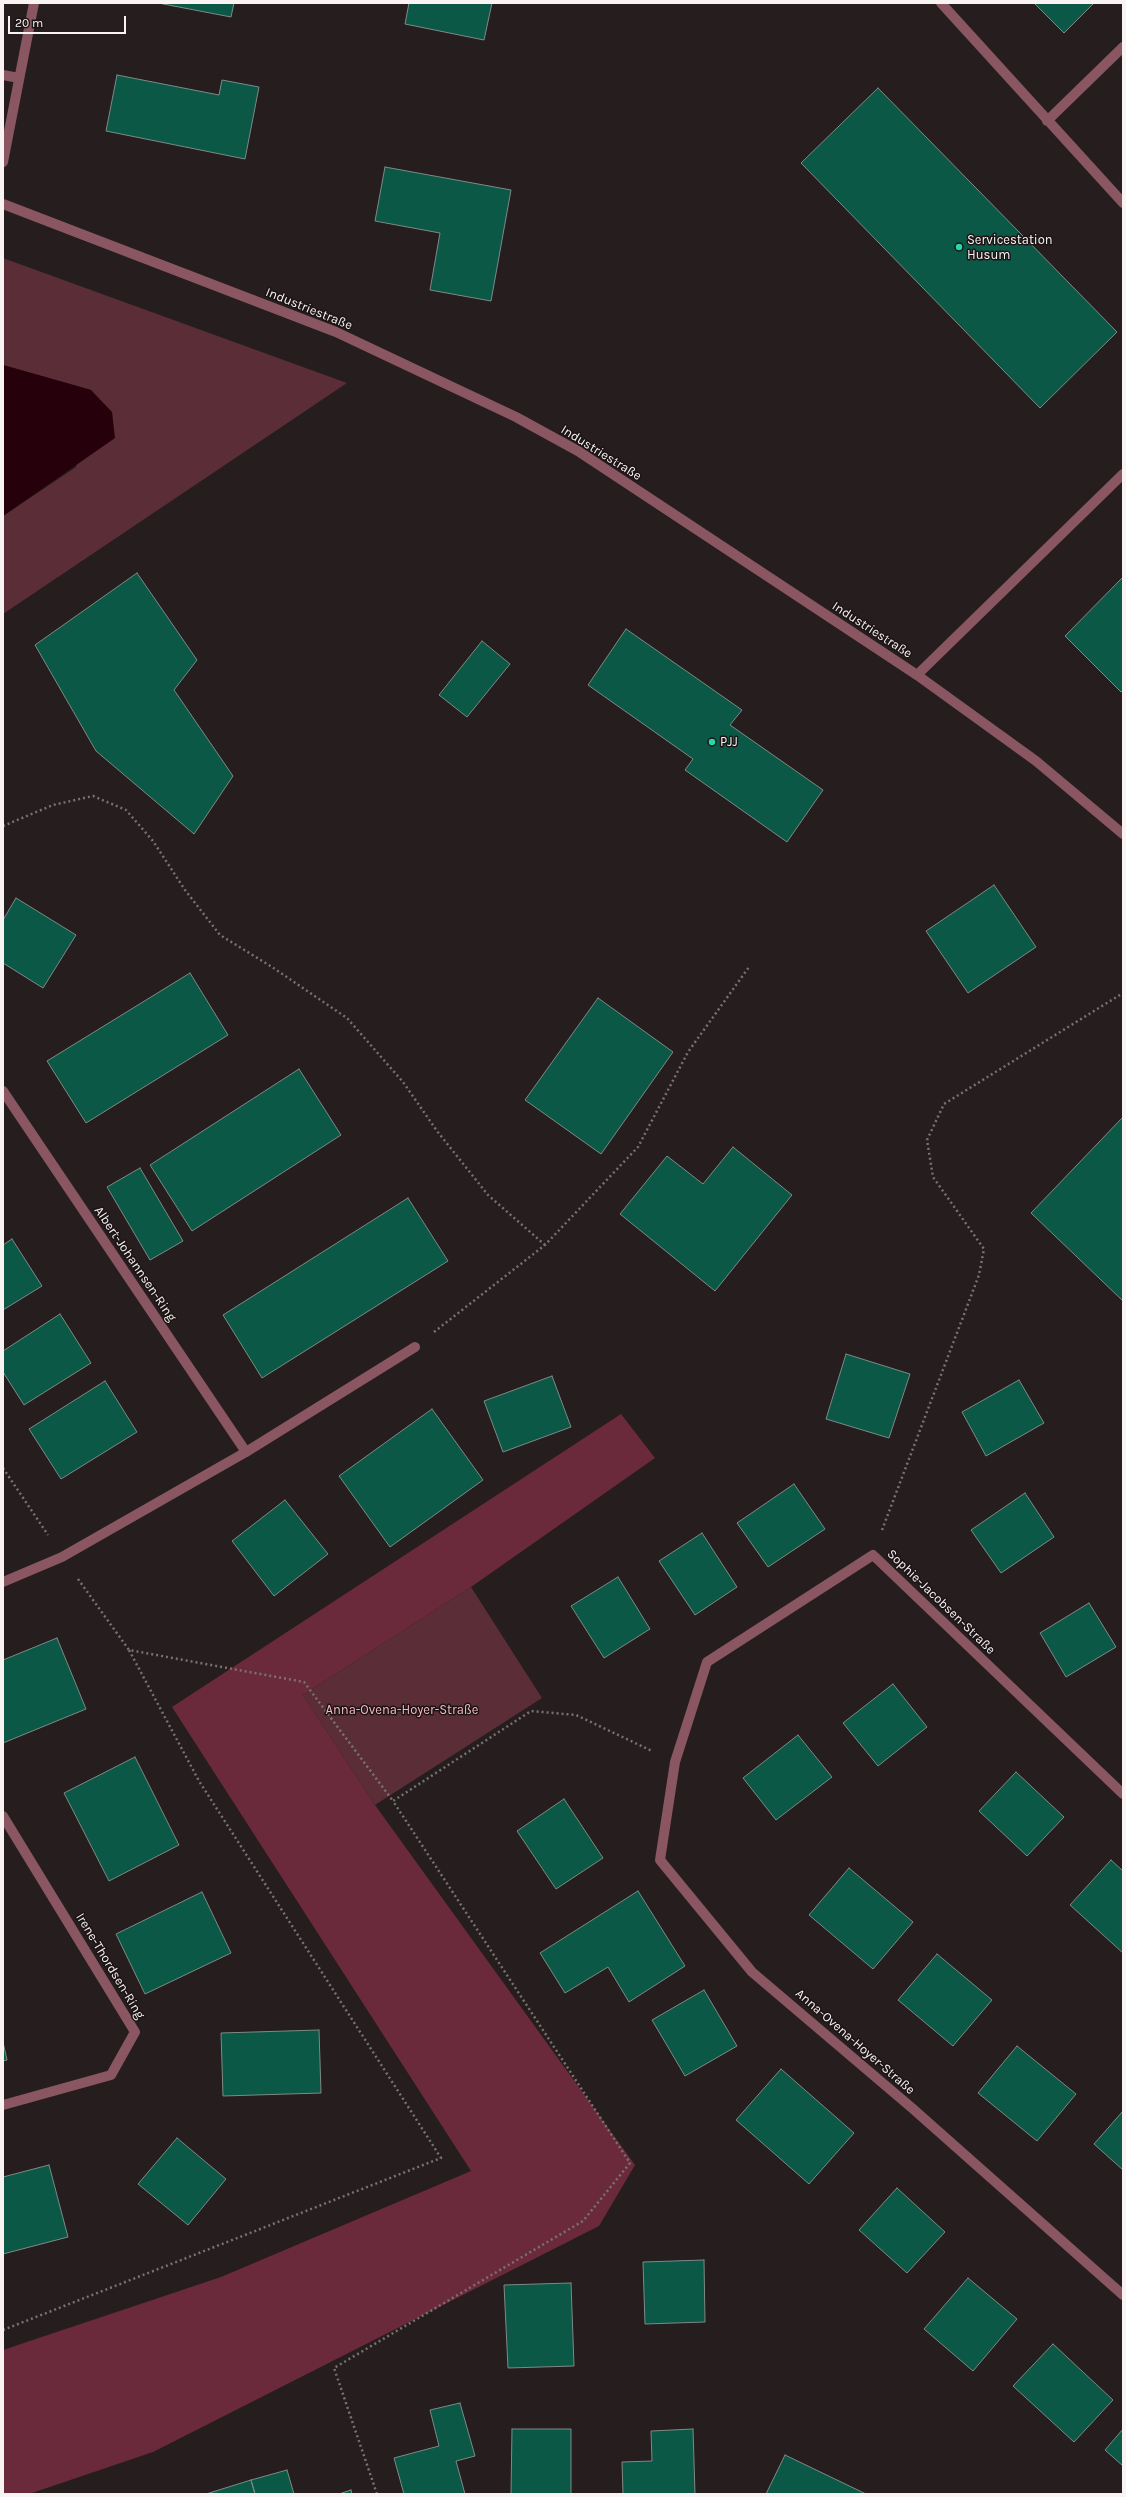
<!DOCTYPE html>
<html>
<head>
<meta charset="utf-8">
<style>
	body { margin:0 }
	#map { position:relative; width:1126px; height:2497px; overflow:hidden; background:#251d1e; font-family:Karla,sans-serif }
	canvas { display:block }
	.frame { position:absolute; inset:0; border:4px solid #f9f3f4; pointer-events:none }
	.scale { position:absolute; left:8px; top:16px; width:118px; height:18px; box-sizing:border-box; border:2px solid #f9f3f4; border-top:0; padding-left:5px; font-size:12px; line-height:14px; white-space:nowrap; color:#f9f3f4; -webkit-text-stroke:3px #1c1415; paint-order:stroke }
</style>
</head>
<body>
<div id="map">
<canvas width="1126" height="2497"></canvas>
<div class="frame"></div>
<div class="scale">20 m</div>
</div>
<script>
const g = document.querySelector('canvas').getContext('2d');
g.lineJoin = 'round';
function fill(path, color) { g.fillStyle = color; g.fill(path, 'evenodd'); }
const shape = rows => new Path2D(rows.map(r => 'M' + r).join(''));
function stroke(path, color, width, dash) { g.strokeStyle = color; g.lineWidth = width; g.lineCap = dash ? 'butt' : 'round'; g.setLineDash(dash || []); g.stroke(path); }
function write(font, color, halo, rows, align = 'center') {
  g.font = font + ' Karla,sans-serif'; g.lineWidth = 3; g.setLineDash([]); g.textBaseline = 'middle'; g.strokeStyle = halo; g.fillStyle = color; for (const [text, x, y, turn = 0] of rows) {
    g.save(); g.translate(x, y); g.rotate((+turn || 0) * Math.PI / 180); g.textAlign = isNaN(turn) ? turn : align; if (halo) g.strokeText(text, 0, 0); g.fillText(text, 0, 0); g.restore();
  }
}
fill(shape([
	[3,258,347,383,3,614,3,516,76,467,91,390,3,365],
	[471,1587,542,1698,375,1805,303,1695]
]), '#5a2d37');
fill(shape([
	[621,1414,655,1458,471,1587,303,1695,375,1805,635,2165,599,2226,153,2452,29,2494,3,2494,3,2350,221,2277,471,2171,172,1707]
]), '#6b2a3b');
fill(shape([
	[3,365,91,390,112,412,115,438,3,516]
]), '#26000a');
const building = shape([
	[158,3,234,3,231,17,158,3],
	[409,3,492,3,484,40,405,24,409,3],
	[1034,3,1094,3,1064,33,1034,3],
	[117,75,219,95,222,80,259,87,245,159,106,131,117,75],
	[878,88,1117,332,1040,408,801,163,878,88],
	[385,167,511,190,491,301,430,290,440,233,375,221,385,167],
	[137,573,197,660,174,690,233,776,194,834,96,751,35,645,137,573],
	[1123,577,1123,690,1121,692,1065,636,1123,577],
	[626,629,742,710,730,725,823,790,787,842,685,770,693,759,588,685,626,629],
	[482,641,510,664,467,717,439,695,482,641],
	[994,885,1036,947,968,993,926,931,994,885],
	[16,898,76,935,43,988,3,963,3,920,16,898],
	[190,973,228,1035,86,1123,47,1061,190,973],
	[598,998,673,1052,601,1154,525,1100,598,998],
	[299,1069,341,1135,192,1231,150,1165,299,1069],
	[1123,1117,1123,1301,1031,1213,1123,1117],
	[733,1147,792,1195,715,1291,620,1214,667,1156,703,1184,733,1147],
	[140,1168,183,1241,150,1260,107,1187,140,1168],
	[408,1198,448,1261,262,1378,223,1315,408,1198],
	[12,1239,42,1286,3,1310,3,1245,12,1239],
	[60,1314,91,1363,24,1405,3,1372,3,1351,60,1314],
	[846,1354,910,1374,889,1438,826,1419,846,1354],
	[552,1376,571,1427,503,1452,484,1401,552,1376],
	[1019,1380,1044,1423,986,1456,962,1412,1019,1380],
	[105,1381,137,1432,61,1479,29,1429,105,1381],
	[432,1409,483,1480,390,1547,339,1476,432,1409],
	[794,1484,825,1529,768,1567,737,1523,794,1484],
	[1025,1493,1054,1537,1001,1573,971,1530,1025,1493],
	[285,1500,328,1554,274,1596,232,1541,285,1500],
	[702,1533,737,1587,695,1615,659,1561,702,1533],
	[618,1577,650,1629,604,1658,571,1606,618,1577],
	[1089,1603,1116,1647,1066,1677,1040,1633,1089,1603],
	[57,1638,86,1709,3,1743,3,1660,57,1638],
	[893,1684,927,1727,878,1766,843,1723,893,1684],
	[798,1735,832,1777,776,1820,743,1778,798,1735],
	[135,1757,179,1845,109,1881,64,1793,135,1757],
	[1016,1772,1064,1817,1027,1856,979,1811,1016,1772],
	[564,1799,603,1858,556,1889,517,1831,564,1799],
	[1111,1860,1123,1871,1123,1953,1070,1905,1111,1860],
	[849,1868,913,1922,873,1969,809,1915,849,1868],
	[638,1891,685,1966,629,2002,608,1967,565,1993,540,1953,638,1891],
	[202,1892,231,1953,145,1994,116,1934,202,1892],
	[937,1954,992,2000,953,2046,898,2000,937,1954],
	[704,1990,737,2046,685,2076,652,2020,704,1990],
	[319,2030,321,2093,223,2096,221,2033,319,2030],
	[3,2042,7,2060,3,2061,3,2042],
	[1017,2046,1076,2094,1037,2141,978,2093,1017,2046],
	[781,2069,854,2133,809,2184,736,2120,781,2069],
	[1123,2111,1123,2170,1094,2144,1123,2111],
	[177,2138,226,2179,188,2225,138,2184,177,2138],
	[49,2165,68,2237,3,2254,3,2177,49,2165],
	[897,2188,945,2232,907,2273,859,2230,897,2188],
	[704,2260,705,2322,645,2324,643,2262,704,2260],
	[968,2278,1017,2319,973,2371,924,2329,968,2278],
	[571,2283,574,2366,508,2368,504,2285,571,2283],
	[1053,2344,1113,2400,1074,2442,1013,2386,1053,2344],
	[460,2403,475,2456,456,2461,465,2494,404,2494,394,2458,439,2446,430,2410,460,2403],
	[512,2429,571,2429,571,2494,511,2494,512,2429],
	[693,2429,695,2494,623,2494,622,2462,652,2461,651,2431,693,2429],
	[1123,2429,1123,2466,1105,2450,1123,2429],
	[785,2455,866,2494,766,2494,785,2455],
	[287,2470,294,2494,255,2494,251,2480,287,2470],
	[251,2480,255,2494,206,2494,251,2480],
	[351,2490,352,2494,339,2494,351,2490]
]);
fill(building, '#0b5846');
stroke(building, '#7f8a86', 1);
stroke(shape([
	[3,826,53,805,93,796,126,810,153,841,185,890,220,935,272,967,347,1018,403,1082,437,1131,488,1195,545,1245],
	[434,1332,545,1245,638,1147,688,1052,749,967],
	[3,1468,48,1535],
	[882,1530,979,1275,984,1249,933,1177,927,1140,944,1104,1123,993],
	[78,1579,129,1650,304,1682,393,1801],
	[3,2330,441,2158,199,1781,129,1650],
	[377,2494,334,2368,583,2221,630,2163,393,1801,531,1711,576,1715,652,1751]
]), '#797273', 2.5, [2, 3]);
stroke(shape([
	[941,3,1123,203],
	[3,75,19,78],
	[1047,121,1123,47],
	[917,675,1123,474]
]), '#895661', 10);
stroke(shape([
	[3,162,34,3],
	[3,204,336,332,516,417,578,451,917,675,1036,761,1123,834],
	[3,1091,246,1452],
	[3,1582,62,1557,246,1452,415,1347],
	[1123,1794,873,1555,707,1662,675,1762,660,1860,752,1972,912,2108,1123,2295],
	[3,1816,135,2032,111,2075,3,2105]
]), '#895661', 10);
for (const [x, y, r, color] of [
	[959,247,4,"#2ad5ac"],
	[712,742,4,"#2ad5ac"]
]) { const dot = new Path2D(); dot.arc(x, y, r, 0, 2 * Math.PI); g.fillStyle = color; g.fill(dot); stroke(dot, '#1c1415', 1.5); }
write('13px', '#f9f3f4', '#1c1415', [
	["Servicestation",967,240],
	["Husum",967,255],
	["PJJ",720,742]
], 'left');
write('13px', '#f9f3f4', '#1c1415', [
	["Industriestraße",309,309,22],
	["Industriestraße",601,453,32],
	["Industriestraße",872,630,33],
	["Albert-Johannsen-Ring",135,1264,56],
	["Sophie-Jacobsen-Straße",941,1602,44],
	["Irene-Thordsen-Ring",110,1966,59],
	["Anna-Ovena-Hoyer-Straße",855,2042,41]
]);
write('13px', '#f6b7c3', '#1c1415', [
	["Anna-Ovena-Hoyer-Straße",402,1710]
]);
</script>
</body>
</html>
